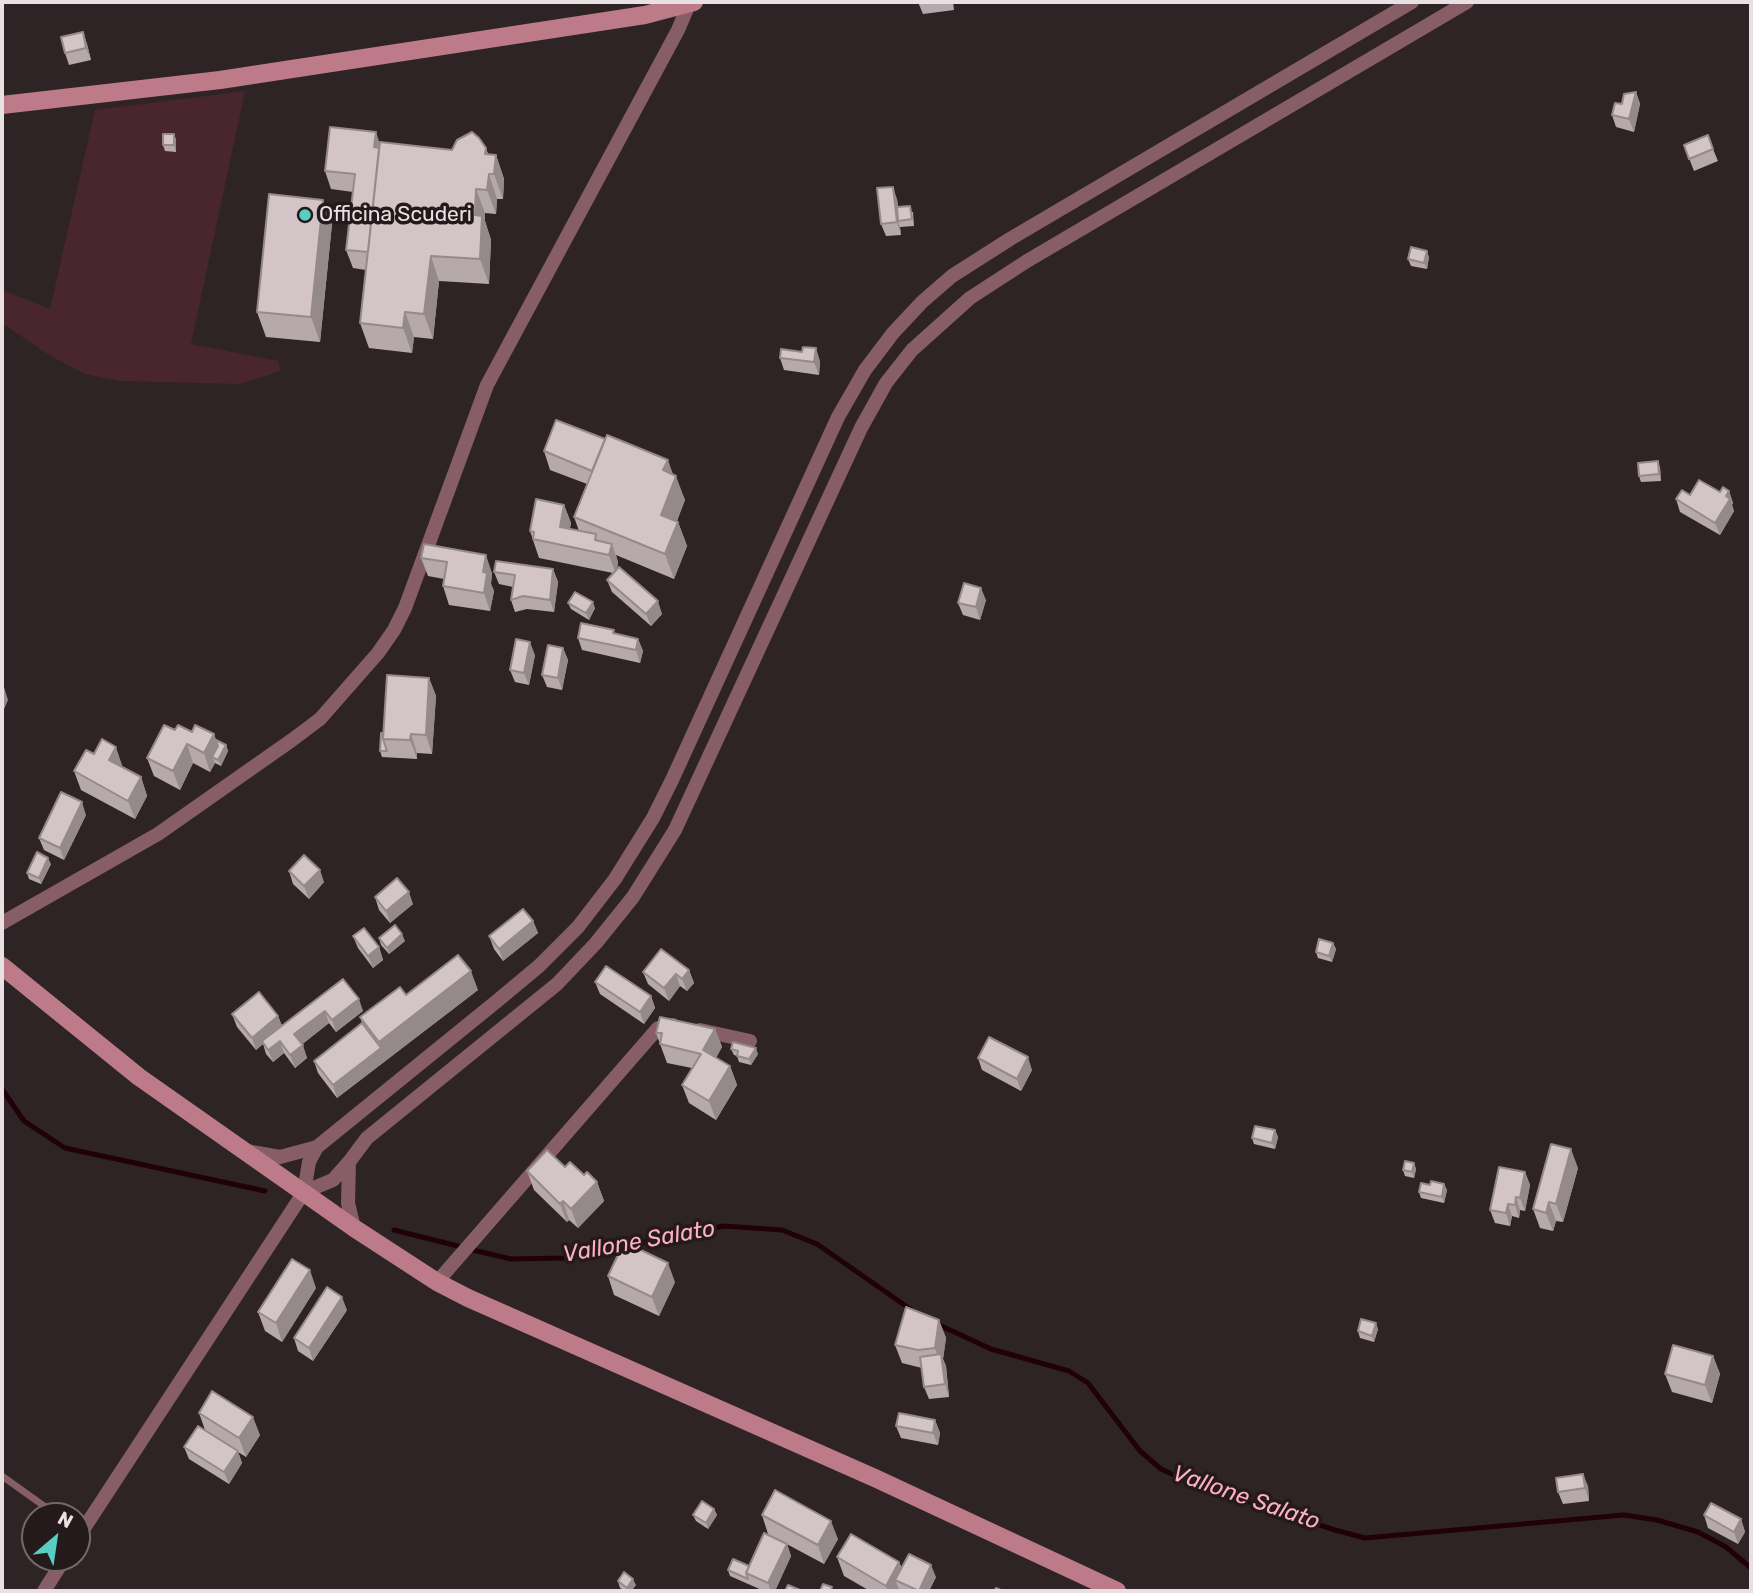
<!DOCTYPE html>
<html>
<head>
<meta charset="utf-8">
<style>
	body { margin:0 }
	#map { position:relative; width:1753px; height:1593px; overflow:hidden; background:#2e2425; font-family:Rubik,sans-serif }
	canvas { display:block }
	.frame { position:absolute; inset:0; border:4px solid #e8e0e2; pointer-events:none }
	.north { position:absolute; left:21px; top:1502px; width:70px; height:70px; box-sizing:border-box; background:#241a1c; border:2px solid #72696b; border-radius:50%; rotate:29deg; font-size:19px; font-weight:700; line-height:28px; text-align:center; color:#e8e0e2 }
	.north::after { content:''; display:block; margin:auto; width:24px; height:32px; background:#57cec1; clip-path:polygon(50% 0,100% 100%,50% 72%,0 100%) }
</style>
</head>
<body>
<div id="map">
<canvas width="1753" height="1593"></canvas>
<div class="frame"></div>
<div class="north">N</div>
</div>
<script>
const g = document.querySelector('canvas').getContext('2d');
g.lineJoin = 'round';
function fill(path, color) { g.fillStyle = color; g.fill(path, 'evenodd'); }
const shape = rows => new Path2D(rows.map(r => 'M' + r).join(''));
function stroke(path, color, width, dash) { g.strokeStyle = color; g.lineWidth = width; g.lineCap = dash ? 'butt' : 'round'; g.setLineDash(dash || []); g.stroke(path); }
function write(font, color, halo, rows, align = 'center') {
  g.font = font + ' Rubik,sans-serif'; g.lineWidth = 7; g.setLineDash([]); g.textBaseline = 'middle'; g.strokeStyle = halo; g.fillStyle = color; for (const [text, x, y, turn = 0] of rows) {
    g.save(); g.translate(x, y); g.rotate((+turn || 0) * Math.PI / 180); g.textAlign = isNaN(turn) ? turn : align; if (halo) g.strokeText(text, 0, 0); g.fillText(text, 0, 0); g.restore();
  }
}
fill(shape([
	[245,91,191,344,278,361,281,371,240,384,119,381,85,374,49,355,2,323,2,290,50,309,95,110]
]), '#49252e');
stroke(shape([
	[2,1089,24,1121,65,1148,265,1191],
	[394,1230,458,1246],
	[473,1250,511,1259,566,1258,724,1226,782,1230,817,1244,913,1311],
	[937,1324,991,1349,1069,1371,1088,1383,1140,1451,1161,1469,1191,1483,1335,1530,1365,1538,1624,1515,1657,1520,1698,1532,1726,1547,1751,1568]
]), '#200009', 5);
stroke(shape([
	[2,1476,58,1516]
]), '#875d66', 7);
stroke(shape([
	[2,923,158,834,292,740,320,719,378,653,394,630,405,608,487,385,678,30,689,4],
	[700,1030,750,1041],
	[246,1151,280,1157,317,1147,497,1001,539,966,578,927,615,879,653,818,672,780,838,417,865,370,893,333,922,302,952,276,1010,239,1412,2],
	[304,1192,333,1180,349,1162],
	[354,1228,348,1203,349,1162,367,1138,557,984,596,943,633,897,675,830,861,428,886,383,912,350,970,298,1027,261,1467,2],
	[437,1282,658,1028,673,1025],
	[77,1539,304,1192,309,1162,317,1147],
	[44,1591,65,1558]
]), '#875d66', 14);
stroke(shape([
	[2,105,220,80,645,15,694,2],
	[2,966,139,1077,354,1228,437,1282,468,1298,877,1479,1117,1591]
]), '#bd7b89', 18);
fill(shape([
	[918,2,953,2,954,10,923,14],
	[83,32,87,44,91,60,69,65,65,53],
	[1636,92,1640,104,1634,132,1616,127,1612,115],
	[174,134,176,140,176,152,165,151,163,145],
	[380,144,452,150,486,148,488,154,496,155,504,179,503,199,497,199,496,214,485,213,485,221,491,240,489,284,439,281,433,339,414,337,412,353,369,348,360,323,366,270,353,268,346,250,353,192,331,189,325,171],
	[1684,145,1713,149,1718,161,1694,171],
	[897,199,898,207,913,212,914,226,900,227,901,235,886,236,881,224],
	[332,224,320,342,266,337,257,312],
	[1429,257,1427,269,1411,266,1408,259],
	[802,352,820,361,819,375,784,370,780,358],
	[544,451,673,474,685,500,677,521,678,522,687,546,674,579,616,555,618,562,617,569,662,614,651,626,612,592,607,580,613,573,539,558,530,531,564,505,571,523,570,529,579,531,574,517,587,484,550,470],
	[1660,467,1661,481,1641,482,1639,476],
	[1729,491,1733,503,1732,505,1734,511,1720,535,1680,512,1676,499,1690,495],
	[424,544,492,573,491,584,494,591,490,611,449,605,443,586,444,579,428,576,421,558],
	[553,569,558,582,554,612,527,609,515,612,511,600,513,587,499,584,494,572],
	[986,600,980,620,963,615,958,603],
	[568,603,595,608,589,620,571,609],
	[615,634,638,639,643,651,640,663,582,650,578,638],
	[563,648,568,660,562,690,547,687,542,675],
	[535,655,529,685,515,682,510,670],
	[429,678,436,696,432,754,417,753,417,759,382,757,380,751,383,733],
	[175,730,214,734,216,740,226,745,228,751,221,766,215,763,210,772,193,763,180,790,154,776,147,758],
	[94,754,122,765,122,767,141,777,147,796,135,819,81,790,74,771],
	[86,815,64,860,44,850,39,838],
	[51,864,41,884,29,879,27,873],
	[289,871,324,882,309,899,293,884],
	[375,897,413,904,390,923,379,910],
	[533,921,538,933,503,961,494,949,489,936],
	[353,936,379,947,383,960,373,968,358,948],
	[379,938,405,941,389,954,381,945],
	[1333,943,1336,949,1332,962,1318,958,1316,952],
	[689,970,694,983,687,991,680,986,669,1001,648,984,643,972],
	[343,979,363,1011,336,1032,329,1023,302,1044,307,1058,295,1068,284,1053,273,1062,266,1054,263,1044,256,1050,237,1027,232,1014,278,1016,282,1026],
	[595,982,651,996,655,1008,644,1024,600,994],
	[478,990,337,1098,318,1073,314,1061,362,1023,360,1017,406,995],
	[715,1029,722,1047,716,1058,730,1066,737,1085,716,1120,689,1103,682,1085,692,1068,667,1063,656,1033],
	[731,1049,758,1054,751,1065,739,1062,737,1056,734,1055],
	[978,1058,1032,1070,1021,1091,982,1070],
	[1275,1130,1278,1137,1275,1149,1254,1144,1252,1138],
	[1414,1163,1416,1169,1414,1178,1405,1176,1403,1170],
	[565,1167,597,1182,604,1201,578,1228,569,1220,567,1222,534,1190,527,1171],
	[1578,1168,1563,1222,1556,1221,1553,1231,1540,1228,1533,1209],
	[1525,1172,1530,1185,1525,1211,1520,1210,1519,1218,1512,1216,1510,1226,1495,1223,1490,1210],
	[1444,1184,1447,1190,1444,1203,1421,1198,1419,1192,1430,1185],
	[608,1276,675,1282,659,1316,614,1295],
	[316,1288,282,1342,265,1331,258,1312],
	[347,1310,313,1361,298,1351,294,1338],
	[939,1320,946,1338,943,1359,946,1366,949,1397,929,1399,924,1387,922,1368,902,1363,895,1345],
	[1378,1329,1374,1342,1360,1338,1358,1331],
	[1713,1356,1720,1374,1712,1403,1672,1392,1665,1374],
	[199,1413,260,1435,246,1457,238,1452,242,1463,229,1484,189,1459,184,1447,205,1430],
	[935,1420,940,1433,938,1445,901,1438,896,1426],
	[1588,1486,1589,1501,1563,1504,1558,1492],
	[714,1509,717,1515,708,1529,696,1521,693,1515],
	[762,1515,838,1539,824,1564,768,1534],
	[1704,1515,1741,1519,1745,1532,1738,1544,1708,1528],
	[787,1544,791,1556,775,1591,764,1591,730,1576,728,1570,749,1566],
	[837,1557,899,1562,902,1568,936,1577,929,1591,870,1591,844,1576],
	[618,1581,636,1585,631,1591,626,1591,620,1588]
]), '#b5a9ab');
fill(shape([
	[83,32,87,44,91,60,86,48],
	[1636,92,1640,104,1634,132,1629,119],
	[376,132,382,150,374,147],
	[174,134,176,140,176,152,174,145],
	[486,148,494,172,496,155,504,179,503,199,494,174,485,154],
	[489,174,497,199,496,214,487,190],
	[893,187,897,199,900,221,898,221,900,227,901,235,897,222],
	[476,189,485,213,485,221,491,240,489,284,480,259,475,215],
	[323,200,332,224,320,342,311,317],
	[1427,251,1429,257,1427,269,1424,263],
	[431,256,439,281,433,339,424,314],
	[405,312,414,337,412,353,403,328],
	[816,348,820,361,819,375,814,362],
	[668,460,675,480,676,476,685,500,669,539,661,515,663,470],
	[1658,461,1660,467,1661,481,1659,474],
	[1729,491,1733,503,1732,505,1734,511,1720,535,1715,523,1726,496],
	[564,505,571,523,566,546,560,527],
	[678,522,687,546,674,579,665,554],
	[612,544,618,562,616,574,609,555],
	[486,555,492,573,491,584,494,591,490,611,484,593,483,572],
	[553,569,558,582,554,612,550,600],
	[981,588,986,600,980,620,976,607],
	[658,601,662,614,651,626,646,614],
	[593,602,595,608,589,620,586,613],
	[638,639,643,651,640,663,636,650],
	[530,642,535,655,529,685,524,673],
	[563,648,568,660,562,690,558,678],
	[429,678,436,696,432,754,426,735],
	[4,687,8,700,2,714,2,692],
	[214,734,220,752,212,757,215,763,210,772,204,753],
	[411,734,417,753,417,759,410,740],
	[187,744,193,763,180,790,173,771],
	[226,745,228,751,221,766,218,760],
	[116,747,122,765,116,778,109,760],
	[141,777,147,796,135,819,128,801],
	[82,802,86,815,64,860,60,848],
	[48,858,51,864,41,884,39,878],
	[320,870,324,882,309,899,304,886],
	[409,892,413,904,390,923,386,911],
	[533,921,538,933,503,961,499,949],
	[402,934,405,941,389,954,387,948],
	[1333,943,1336,949,1332,962,1329,956],
	[379,947,383,960,373,968,368,956],
	[689,970,694,983,687,991,682,979],
	[471,971,478,990,337,1098,333,1085,381,1048,379,1042],
	[676,974,680,986,669,1001,664,988],
	[651,996,655,1008,644,1024,640,1012],
	[359,999,363,1011,336,1032,332,1020],
	[325,1011,329,1023,299,1047,294,1034],
	[278,1016,283,1028,262,1041,263,1044,256,1050,252,1038],
	[715,1029,722,1047,709,1068,703,1050],
	[280,1041,284,1053,273,1062,268,1050],
	[303,1045,307,1058,295,1068,290,1055],
	[756,1048,758,1054,751,1065,749,1059],
	[1028,1057,1032,1070,1021,1091,1017,1079],
	[730,1066,737,1085,716,1120,709,1101],
	[1275,1130,1278,1137,1275,1149,1272,1143],
	[1571,1149,1578,1168,1563,1222,1556,1204],
	[1414,1163,1416,1169,1414,1178,1412,1172],
	[1525,1172,1530,1185,1525,1211,1520,1198],
	[597,1182,604,1201,578,1228,571,1209],
	[1444,1184,1447,1190,1444,1203,1442,1197],
	[1516,1197,1520,1210,1519,1218,1515,1205],
	[563,1201,569,1220,567,1222,560,1204],
	[1549,1202,1556,1221,1553,1231,1546,1213],
	[1508,1204,1512,1216,1510,1226,1506,1213],
	[668,1263,675,1282,659,1316,652,1297],
	[310,1270,316,1288,282,1342,276,1323],
	[342,1297,347,1310,313,1361,309,1348],
	[939,1320,946,1338,943,1359,946,1366,949,1397,945,1384,941,1367,935,1348],
	[1376,1323,1378,1329,1374,1342,1372,1336],
	[1713,1356,1720,1374,1712,1403,1705,1385],
	[253,1417,260,1435,246,1457,239,1438],
	[935,1420,940,1433,938,1445,933,1433],
	[238,1451,242,1463,229,1484,224,1472],
	[1583,1474,1588,1486,1589,1501,1585,1488],
	[714,1509,717,1515,708,1529,706,1523],
	[1741,1519,1745,1532,1738,1544,1734,1532],
	[831,1521,838,1539,824,1564,818,1545],
	[787,1544,791,1556,775,1591,771,1591,768,1583],
	[899,1562,906,1581,895,1580,900,1591,888,1591,886,1586],
	[931,1565,936,1577,929,1591,919,1591],
	[633,1579,636,1585,631,1591,628,1591,627,1588]
]), '#94898b');
const building = shape([
	[83,32,86,48,65,53,61,37,83,32],
	[1636,92,1629,119,1612,115,1615,103,1622,104,1624,94,1636,92],
	[330,127,376,132,374,147,379,148,368,252,346,250,355,174,325,171,330,127],
	[472,132,479,138,486,148,485,154,496,155,494,174,489,174,487,190,476,189,475,215,482,216,480,259,431,256,424,314,405,312,403,328,360,323,380,142,452,150,457,140,472,132],
	[163,134,174,134,174,145,163,145,163,134],
	[1708,135,1713,149,1689,159,1684,145,1708,135],
	[893,187,897,222,881,224,877,188,893,187],
	[269,194,323,200,311,317,257,312,269,194],
	[910,206,912,219,898,221,897,207,910,206],
	[1411,247,1427,251,1424,263,1408,259,1411,247],
	[803,347,816,348,814,362,780,358,781,349,802,352,803,347],
	[556,420,605,439,592,471,544,451,556,420],
	[607,435,668,460,663,470,676,476,661,515,678,522,665,554,574,517,607,435],
	[1658,461,1659,474,1639,476,1638,463,1658,461],
	[1699,480,1720,492,1723,487,1729,491,1726,496,1730,499,1715,523,1676,499,1682,490,1690,495,1699,480],
	[536,499,564,505,560,527,596,534,595,540,612,544,609,555,533,539,534,532,530,531,536,499],
	[424,544,486,555,483,572,487,573,484,593,443,586,447,562,421,558,424,544],
	[496,561,553,569,550,600,523,596,511,600,515,575,494,572,496,561],
	[619,567,658,601,646,614,607,580,619,567],
	[964,583,981,588,976,607,958,603,964,583],
	[575,592,593,602,586,613,568,603,575,592],
	[581,623,614,630,613,633,638,639,636,650,578,638,581,623],
	[516,639,530,642,524,673,510,670,516,639],
	[548,645,563,648,558,678,542,675,548,645],
	[387,675,429,678,426,735,411,734,410,740,383,739,387,675],
	[164,725,175,730,178,725,192,732,195,725,214,734,204,753,187,744,173,771,147,758,164,725],
	[381,733,383,733,383,739,387,751,380,751,381,733],
	[102,739,116,747,109,760,141,777,128,801,74,771,86,750,94,754,102,739],
	[216,740,226,745,218,760,212,757,218,746,216,740],
	[61,792,82,802,60,848,39,838,61,792],
	[37,852,48,858,39,878,27,873,37,852],
	[304,855,320,870,304,886,289,871,304,855],
	[397,878,409,892,386,911,375,897,397,878],
	[523,909,533,921,499,949,489,936,523,909],
	[395,925,402,934,387,948,379,938,395,925],
	[364,928,379,947,368,956,353,936,364,928],
	[1319,939,1333,943,1329,956,1316,952,1319,939],
	[661,949,689,970,682,979,676,974,664,988,643,972,661,949],
	[458,955,471,971,379,1042,360,1017,400,987,406,995,458,955],
	[606,966,651,996,640,1012,595,982,606,966],
	[343,979,359,999,332,1020,325,1011,294,1034,303,1045,290,1055,280,1041,268,1050,262,1041,343,979],
	[259,992,278,1016,252,1038,232,1014,259,992],
	[660,1017,715,1029,703,1050,730,1066,709,1101,682,1085,701,1054,660,1044,662,1033,656,1033,660,1017],
	[362,1023,381,1048,333,1085,314,1061,362,1023],
	[989,1037,1028,1057,1017,1079,978,1058,989,1037],
	[733,1042,756,1048,749,1059,737,1056,738,1051,731,1049,733,1042],
	[1255,1126,1275,1130,1272,1143,1252,1138,1255,1126],
	[1551,1144,1571,1149,1556,1204,1549,1202,1546,1213,1533,1209,1551,1144],
	[547,1150,565,1167,570,1162,584,1175,587,1172,597,1182,571,1209,563,1201,560,1204,527,1171,547,1150],
	[1405,1161,1414,1163,1412,1172,1403,1170,1405,1161],
	[1499,1167,1525,1172,1520,1198,1516,1197,1515,1205,1508,1204,1506,1213,1490,1210,1499,1167],
	[1431,1181,1444,1184,1442,1197,1419,1192,1421,1183,1430,1185,1431,1181],
	[624,1242,668,1263,652,1297,608,1276,624,1242],
	[292,1259,310,1270,276,1323,258,1312,292,1259],
	[327,1287,342,1297,309,1348,294,1338,327,1287],
	[906,1307,939,1320,935,1348,918,1350,895,1345,906,1307],
	[1361,1319,1376,1323,1372,1336,1358,1331,1361,1319],
	[1673,1345,1713,1356,1705,1385,1665,1374,1673,1345],
	[941,1354,945,1384,924,1387,920,1357,941,1354],
	[212,1391,253,1417,239,1438,199,1413,212,1391],
	[899,1413,935,1420,933,1433,896,1426,899,1413],
	[198,1426,238,1451,224,1472,184,1447,198,1426],
	[1583,1474,1585,1488,1558,1492,1556,1478,1583,1474],
	[775,1490,831,1521,818,1545,762,1515,775,1490],
	[702,1501,714,1509,706,1523,693,1515,702,1501],
	[1711,1503,1741,1519,1734,1532,1704,1515,1711,1503],
	[764,1533,787,1544,768,1583,746,1573,764,1533],
	[851,1534,899,1562,886,1586,837,1557,851,1534],
	[909,1554,931,1565,919,1591,895,1580,909,1554],
	[733,1559,749,1566,746,1573,748,1579,728,1570,733,1559],
	[624,1572,633,1579,627,1588,618,1581,624,1572],
	[823,1584,832,1587,830,1591,820,1591,823,1584],
	[788,1585,800,1590,799,1591,785,1591,788,1585],
	[996,1588,1003,1591,994,1591,996,1588]
]);
fill(building, '#d3c4c7');
stroke(building, '#94898b', 2);
for (const [x, y, r, color] of [
	[305,215,7,"#57cec1"]
]) { const dot = new Path2D(); dot.arc(x, y, r, 0, 2 * Math.PI); g.fillStyle = color; g.fill(dot); stroke(dot, '#241a1c', 2.5); }
write('21px', '#e8e0e2', '#241a1c', [
	["Officina Scuderi",319,215]
], 'left');
write('italic 23px', '#ffb0c0', '#241a1c', [
	["Vallone Salato",639,1242,-10],
	["Vallone Salato",1246,1498,19]
]);
</script>
</body>
</html>
